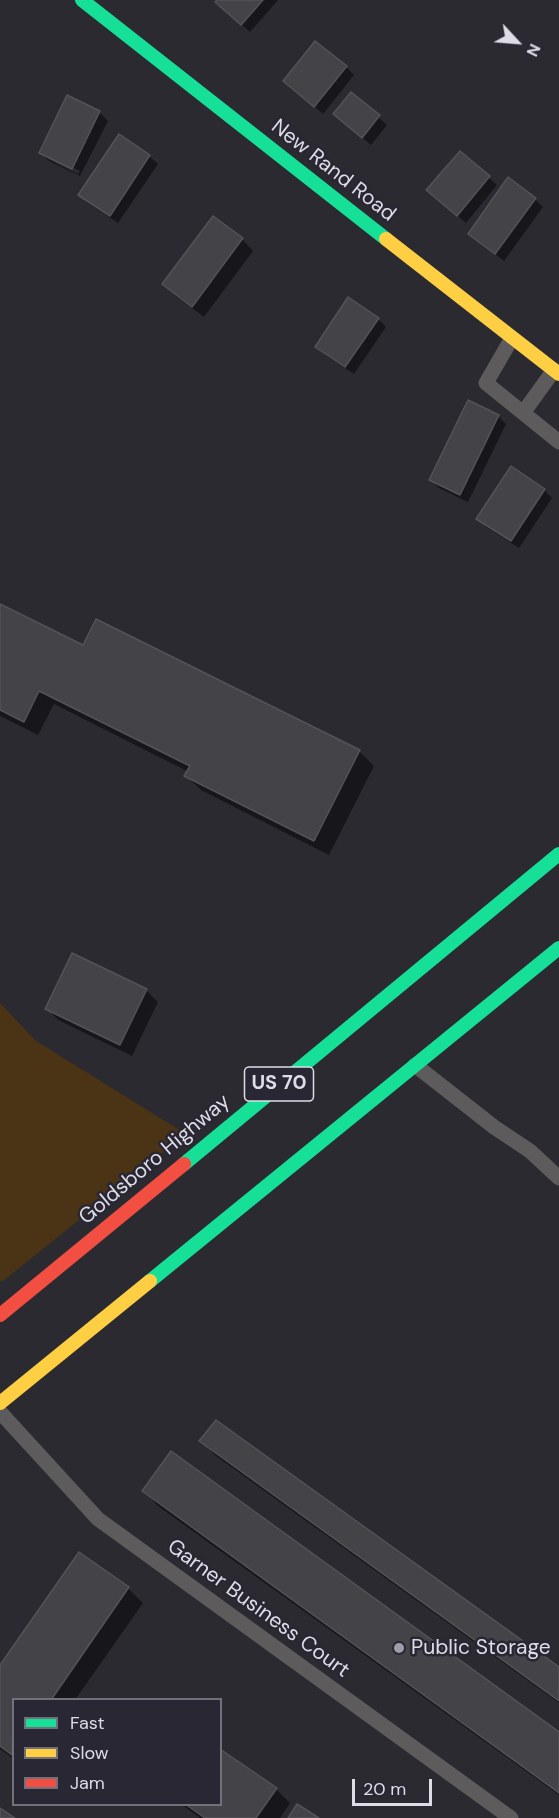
<!DOCTYPE html>
<html>
<head>
<meta charset="utf-8">
<style>
	body { margin:0 }
	#map { position:relative; width:559px; height:1818px; overflow:hidden; background:#2b2a31; font-family:"DM Sans",sans-serif }
	canvas { display:block }
	.legend { position:absolute; left:12px; top:1698px; width:210px; height:108px; box-sizing:border-box; background:#292734; border:2px solid #71707b; margin:0; padding:8px 10px; list-style:none; font-size:18px; color:#dedde6 }
	.legend li { display:flex; align-items:center; gap:12px; height:30px }
	.legend b { width:30px; border:2px solid #71707b }
	.north { position:absolute; left:487px; top:12px; width:60px; height:60px; -webkit-text-stroke:4px #292734; paint-order:stroke; rotate:116deg; font-size:16px; font-weight:700; line-height:24px; text-align:center; color:#dedde6 }
	.north::after { content:''; display:block; margin:auto; width:21px; height:27px; background:#dedde6; clip-path:polygon(50% 0,100% 100%,50% 72%,0 100%) }
	.scale { position:absolute; left:352px; top:1779px; width:80px; height:27px; box-sizing:border-box; border:3px solid #dedde6; border-top:0; padding-left:8px; font-size:18px; line-height:21px; white-space:nowrap; color:#dedde6; -webkit-text-stroke:4px #292734; paint-order:stroke }
</style>
</head>
<body>
<div id="map">
<canvas width="559" height="1818"></canvas>
<ul class="legend">
<li><b style="height:8px;background:#16e098"></b>Fast</li>
<li><b style="height:8px;background:#ffcf43"></b>Slow</li>
<li><b style="height:8px;background:#f24e42"></b>Jam</li>
</ul>
<div class="north">N</div>
<div class="scale">20 m</div>
</div>
<script>
const g = document.querySelector('canvas').getContext('2d');
g.lineJoin = 'round';
function fill(path, color) { g.fillStyle = color; g.fill(path, 'evenodd'); }
const shape = rows => new Path2D(rows.map(r => 'M' + r).join(''));
function stroke(path, color, width, dash) { g.strokeStyle = color; g.lineWidth = width; g.lineCap = dash ? 'butt' : 'round'; g.setLineDash(dash || []); g.stroke(path); }
function write(font, color, halo, rows, align = 'center') {
  g.font = font + ' "DM Sans",sans-serif'; g.lineWidth = 5; g.setLineDash([]); g.textBaseline = 'middle'; g.strokeStyle = halo; g.fillStyle = color; for (const [text, x, y, turn = 0] of rows) {
    g.save(); g.translate(x, y); g.rotate((+turn || 0) * Math.PI / 180); g.textAlign = isNaN(turn) ? turn : align; if (halo) g.strokeText(text, 0, 0); g.fillText(text, 0, 0); g.restore();
  }
}
fill(shape([
	[0,1003,36,1041,186,1134,3,1281,0,1281]
]), '#4b3415');
fill(shape([
	[219,0,278,0,250,32,225,10],
	[346,67,354,75,323,114,285,81],
	[351,94,387,125,371,145,343,122],
	[68,97,99,112,108,121,80,176,49,161,40,152],
	[48,156,80,171,78,174,48,159],
	[119,136,149,156,158,164,118,223,88,203,80,195],
	[460,153,497,185,466,223,437,198],
	[535,199,543,207,504,261,470,234],
	[242,239,253,251,204,317,176,296,164,284],
	[378,319,386,327,354,374,325,355,317,347],
	[498,416,506,424,468,502,439,488,431,480],
	[544,490,552,498,519,548,486,527,478,519],
	[0,606,84,647,359,751,374,766,329,855,201,790,186,776,189,772,54,704,38,735,0,716],
	[73,955,147,991,158,1002,132,1056,58,1020,47,1008],
	[201,1441,559,1669,559,1703,216,1456],
	[144,1491,559,1734,559,1795,158,1506],
	[79,1554,128,1588,143,1603,75,1700,14,1700,14,1759,0,1749,0,1667],
	[276,1789,290,1803,280,1818,200,1818,181,1804,220,1804]
]), '#0007');
const building = shape([
	[217,0,263,0,241,25,215,2,217,0],
	[315,41,347,66,314,107,283,81,315,41],
	[351,92,380,115,362,138,333,114,351,92],
	[67,95,100,111,72,169,39,153,67,95],
	[119,134,150,155,110,216,78,195,119,134],
	[460,151,490,176,457,216,426,190,460,151],
	[508,177,536,198,495,254,468,234,508,177],
	[213,216,243,238,192,307,162,284,213,216],
	[348,297,379,318,345,367,315,347,348,297],
	[468,400,499,415,460,495,429,480,468,400],
	[511,466,545,489,511,541,476,519,511,466],
	[0,604,83,645,96,619,360,750,314,841,184,776,190,766,39,691,24,722,0,710,0,604],
	[72,953,147,989,120,1045,45,1009,72,953],
	[216,1420,559,1667,559,1701,199,1441,216,1420],
	[171,1451,559,1732,559,1793,142,1491,171,1451],
	[79,1552,129,1587,51,1700,14,1700,12,1755,0,1746,0,1665,79,1552],
	[220,1749,277,1788,256,1818,205,1818,185,1804,220,1804,220,1749],
	[297,1804,319,1818,288,1818,297,1804],
	[0,1808,15,1818,0,1818,0,1808]
]);
fill(building, '#444348');
stroke(building, '#535358', 1.5);
stroke(shape([
	[512,338,486,383,559,442],
	[523,413,554,370],
	[415,1065,494,1127,530,1151,559,1178],
	[0,1412,98,1519,511,1818]
]), '#5d5b5b', 15);
stroke(shape([
	[82,0,386,239],
	[184,1164,559,854],
	[150,1281,559,948]
]), '#16e098', 14);
stroke(shape([
	[386,239,559,374],
	[0,1403,150,1281]
]), '#ffcf43', 14);
stroke(shape([
	[0,1315,184,1164]
]), '#f24e42', 14);
for (const [x, y, r, color] of [
	[399,1648,6,"#9f9ea7"]
]) { const dot = new Path2D(); dot.arc(x, y, r, 0, 2 * Math.PI); g.fillStyle = color; g.fill(dot); stroke(dot, '#292734', 2); }
for (const [x, y, w] of [
	[279,1084,69]
]) { const box = new Path2D(); box.roundRect(x - w / 2, y - 17, w, 34, 4.5); g.fillStyle = '#292734'; g.fill(box); stroke(box, '#dedde6', 1.5); }
write('bold 20px', '#dedde6', null, [
	["US 70",279,1084]
]);
write('21px', '#dedde6', '#292734', [
	["New Rand Road",333,171,38],
	["Goldsboro Highway",155,1160,-40],
	["Garner Business Court",258,1609,36]
]);
write('21px', '#dedde6', '#292734', [
	["Public Storage",411,1648]
], 'left');
</script>
</body>
</html>
